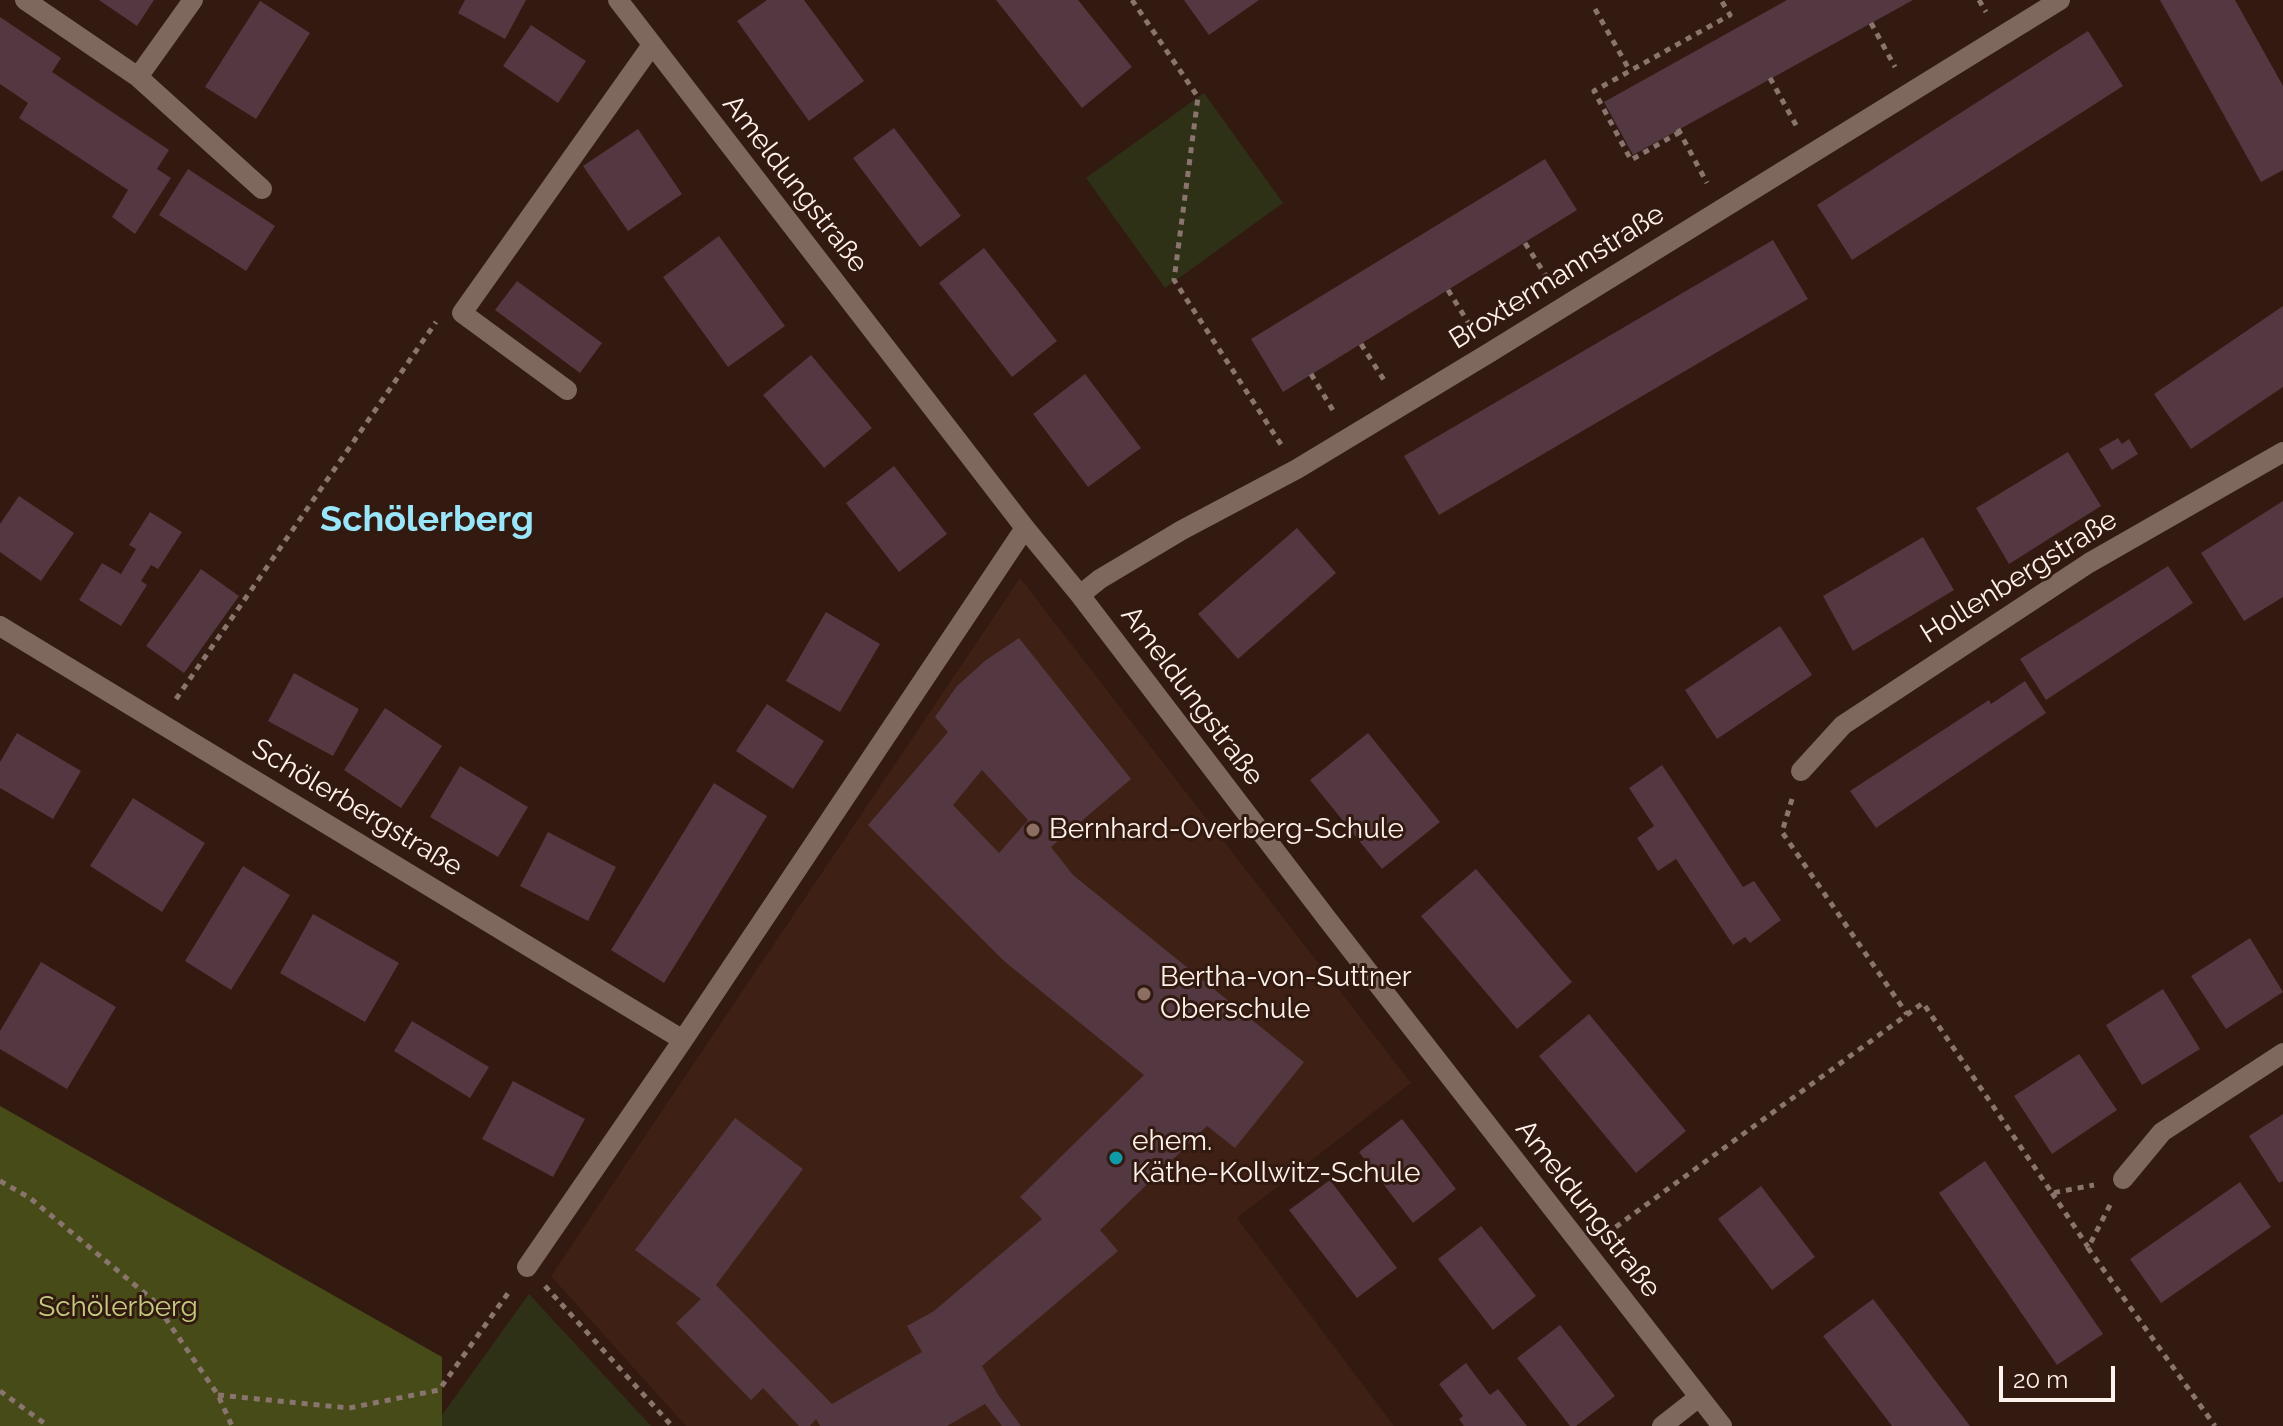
<!DOCTYPE html>
<html>
<head>
<meta charset="utf-8">
<style>
	body { margin:0 }
	#map { position:relative; width:2283px; height:1426px; overflow:hidden; background:#321a10; font-family:Raleway,sans-serif }
	canvas { display:block }
	.scale { position:absolute; left:1999px; top:1366px; width:116px; height:36px; box-sizing:border-box; border:4px solid #fff1eb; border-top:0; padding-left:10px; font-size:24px; line-height:28px; white-space:nowrap; color:#fff1eb; -webkit-text-stroke:6px #321a10; paint-order:stroke }
</style>
</head>
<body>
<div id="map">
<canvas width="2283" height="1426"></canvas>
<div class="scale">20 m</div>
</div>
<script>
const g = document.querySelector('canvas').getContext('2d');
g.lineJoin = 'round';
function fill(path, color) { g.fillStyle = color; g.fill(path, 'evenodd'); }
const shape = rows => new Path2D(rows.map(r => 'M' + r).join(''));
function stroke(path, color, width, dash) { g.strokeStyle = color; g.lineWidth = width; g.lineCap = dash ? 'butt' : 'round'; g.setLineDash(dash || []); g.stroke(path); }
function write(font, color, halo, rows, align = 'center') {
  g.font = font + ' Raleway,sans-serif'; g.lineWidth = 6; g.setLineDash([]); g.textBaseline = 'middle'; g.strokeStyle = halo; g.fillStyle = color; for (const [text, x, y, turn = 0] of rows) {
    g.save(); g.translate(x, y); g.rotate((+turn || 0) * Math.PI / 180); g.textAlign = isNaN(turn) ? turn : align; if (halo) g.strokeText(text, 0, 0); g.fillText(text, 0, 0); g.restore();
  }
}
fill(shape([
	[1020,578,1411,1083,1237,1218,1394,1426,686,1426,551,1276]
]), '#3f2014');
fill(shape([
	[1204,93,1283,203,1165,288,1086,178],
	[529,1294,651,1426,442,1426,442,1415]
]), '#2f3117');
fill(shape([
	[0,1106,442,1357,442,1426,0,1426]
]), '#474b18');
fill(shape([
	[99,0,154,0,137,26],
	[465,0,526,0,505,39,458,13],
	[767,0,804,0,864,81,809,121,737,21],
	[996,0,1078,0,1132,67,1082,108],
	[1184,0,1259,0,1209,35],
	[1787,0,1913,0,1633,155,1604,102],
	[2160,0,2235,0,2283,86,2283,170,2261,182],
	[260,1,310,33,256,119,205,87],
	[0,17,61,58,52,72,169,150,157,169,171,178,135,234,112,217,128,190,19,118,28,103,0,84],
	[531,25,586,61,558,103,503,66],
	[2088,31,2123,86,1852,260,1817,205],
	[894,128,961,216,920,247,853,158],
	[638,129,682,194,628,231,583,166],
	[1545,159,1577,210,1283,392,1251,339],
	[188,169,275,226,246,271,159,215],
	[719,236,785,326,728,367,663,277],
	[1773,240,1808,299,1439,515,1404,456],
	[984,248,1057,341,1012,377,939,283],
	[517,281,602,343,580,373,495,310],
	[2283,306,2283,387,2191,449,2154,394],
	[811,355,872,428,824,468,763,395],
	[1085,374,1141,448,1088,487,1033,414],
	[2118,438,2122,444,2129,439,2138,454,2112,470,2099,449],
	[2068,452,2101,506,2009,564,1976,508],
	[894,466,947,534,899,572,846,503],
	[19,496,74,533,41,581,0,552,0,524],
	[2283,501,2283,597,2244,621,2201,553],
	[150,512,182,532,158,569,151,565,141,581,147,585,121,626,79,600,102,563,121,574,136,549,129,545],
	[1297,528,1336,573,1238,659,1198,614],
	[1923,537,1954,590,1853,651,1823,596],
	[2168,566,2193,603,2046,700,2020,659],
	[201,569,239,596,184,673,146,646],
	[826,612,880,644,840,712,786,681],
	[1780,626,1812,675,1717,739,1685,690],
	[1019,638,1131,779,1051,847,1073,875,1304,1062,1235,1148,1207,1126,1100,1230,1118,1251,982,1366,999,1396,1021,1426,1002,1426,985,1404,947,1426,820,1426,816,1419,810,1426,799,1426,763,1388,751,1400,676,1323,701,1299,635,1250,735,1118,803,1169,716,1285,832,1404,922,1352,907,1326,934,1311,1042,1219,1020,1197,1144,1075,1004,961,868,825,948,732,935,717,957,686,986,660],
	[982,770,1028,820,999,853,953,805],
	[294,673,359,709,333,756,268,721],
	[2025,681,2046,713,1876,828,1850,791,1989,700,1991,704],
	[767,704,824,741,793,789,736,751],
	[385,708,442,746,401,808,344,770],
	[17,733,81,771,53,819,0,788,0,762],
	[1368,733,1440,822,1382,869,1310,780],
	[1662,765,1743,887,1754,881,1781,920,1750,943,1745,937,1733,945,1676,859,1658,871,1637,838,1654,826,1629,788],
	[460,766,528,807,498,857,430,817],
	[714,783,767,816,664,983,611,950],
	[133,798,205,843,162,912,90,866],
	[548,832,616,867,588,921,520,886],
	[243,866,290,895,231,990,185,961],
	[1476,869,1572,982,1517,1029,1421,916],
	[313,914,399,963,365,1022,280,973],
	[2250,938,2283,992,2226,1029,2191,976],
	[41,962,116,1007,67,1089,0,1049,0,1031],
	[2163,989,2200,1049,2142,1085,2106,1025],
	[1589,1014,1686,1131,1636,1173,1539,1056],
	[412,1021,489,1067,470,1098,394,1051],
	[2079,1054,2117,1110,2052,1154,2014,1096],
	[513,1081,585,1119,553,1177,482,1139],
	[2283,1114,2283,1181,2279,1183,2249,1136],
	[1402,1119,1456,1189,1413,1223,1359,1152],
	[1985,1161,2103,1334,2057,1365,1939,1193],
	[1330,1180,1397,1268,1357,1298,1289,1210],
	[2240,1182,2271,1227,2161,1303,2130,1259],
	[1761,1186,1815,1257,1772,1290,1718,1219],
	[1481,1226,1536,1296,1493,1330,1438,1259],
	[1873,1299,1970,1426,1892,1426,1823,1336],
	[1560,1325,1615,1396,1576,1426,1570,1426,1517,1358],
	[1466,1363,1490,1395,1498,1389,1527,1426,1464,1426,1459,1419,1463,1416,1439,1384]
]), '#533741');
stroke(shape([
	[1132,0,1198,97,1174,280,1282,446],
	[1979,0,1986,12],
	[1595,9,1630,71],
	[1871,23,1895,67],
	[1770,78,1797,127],
	[1678,129,1707,183],
	[1680,132,1631,160,1594,91,1730,15,1721,0],
	[1525,243,1548,279],
	[1448,290,1471,327],
	[1361,344,1384,380],
	[1311,374,1334,412],
	[176,699,436,322],
	[1792,799,1782,832,1907,1014],
	[0,1181,30,1198,153,1300,218,1395,232,1426],
	[2052,1193,2088,1247],
	[2110,1205,2088,1248,2215,1426],
	[1606,1234,1923,1003,2052,1193,2094,1185],
	[545,1286,672,1426],
	[0,1391,48,1426],
	[218,1395,349,1408,439,1390,511,1289]
]), '#89756d', 5, [6, 6]);
stroke(shape([
	[25,0,138,77,262,189],
	[618,0,1025,528,1080,595,1328,920,1722,1426],
	[138,77,193,0],
	[567,390,462,313,652,45],
	[1080,595,1100,579,1182,530,1297,469,1489,353,2060,0],
	[0,626,683,1040],
	[1801,771,1843,725,2089,563,2283,452],
	[2123,1179,2162,1132,2283,1053],
	[527,1267,683,1040,1025,528],
	[1662,1426,1699,1397]
]), '#7e685d', 20);
for (const [x, y, r, color] of [
	[1033,830,8,"#8d6e63"],
	[1144,994,8,"#8d6e63"],
	[1116,1158,8,"#0f9aa8"]
]) { const dot = new Path2D(); dot.arc(x, y, r, 0, 2 * Math.PI); g.fillStyle = color; g.fill(dot); stroke(dot, '#321a10', 3); }
write('28px', '#fff1eb', '#321a10', [
	["Ameldungstraße",795,184,52],
	["Broxtermannstraße",1557,277,-32],
	["Hollenbergstraße",2019,577,-32],
	["Ameldungstraße",1192,696,53],
	["Schölerbergstraße",357,808,31],
	["Ameldungstraße",1588,1209,52]
]);
write('28px', '#fff1eb', '#321a10', [
	["Bernhard-Overberg-Schule",1049,830],
	["Bertha-von-Suttner",1160,978],
	["Oberschule",1160,1010],
	["ehem.",1132,1142],
	["Käthe-Kollwitz-Schule",1132,1174]
], 'left');
write('28px', '#c3cc7e', '#321a10', [
	["Schölerberg",118,1308]
]);
write('bold 36px', '#99e5fa', '#321a10', [
	["Schölerberg",427,520]
]);
</script>
</body>
</html>
